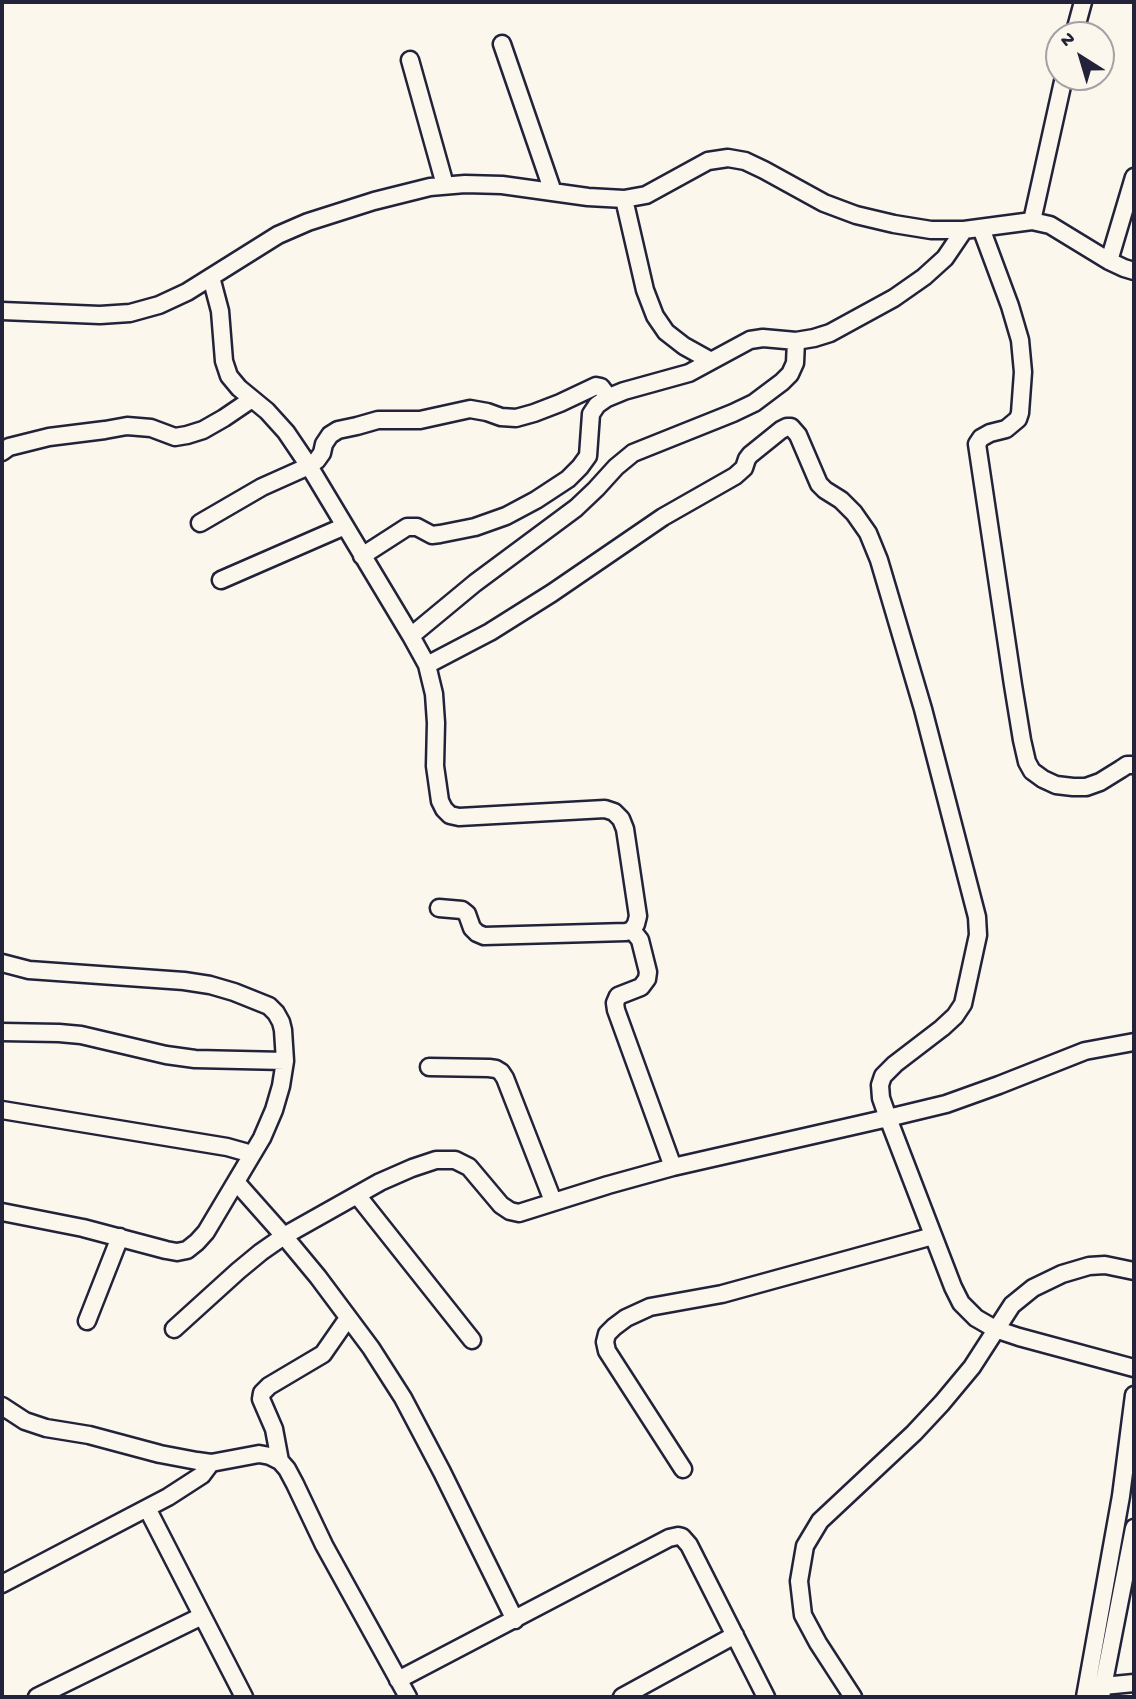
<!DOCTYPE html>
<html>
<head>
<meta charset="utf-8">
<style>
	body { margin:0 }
	#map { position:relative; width:1136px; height:1699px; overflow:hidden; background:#fbf7ec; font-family:"Gochi Hand",sans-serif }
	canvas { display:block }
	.frame { position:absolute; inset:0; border:4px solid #22223b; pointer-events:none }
	.north { position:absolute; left:1045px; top:21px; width:70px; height:70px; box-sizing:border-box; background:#fbf7ec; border:2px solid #a4a2a5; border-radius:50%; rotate:323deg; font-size:19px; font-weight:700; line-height:28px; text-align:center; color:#22223b }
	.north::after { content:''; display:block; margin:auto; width:24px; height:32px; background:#22223b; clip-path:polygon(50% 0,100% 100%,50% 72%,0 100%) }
</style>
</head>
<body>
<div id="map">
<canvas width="1136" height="1699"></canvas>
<div class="frame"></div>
<div class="north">N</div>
</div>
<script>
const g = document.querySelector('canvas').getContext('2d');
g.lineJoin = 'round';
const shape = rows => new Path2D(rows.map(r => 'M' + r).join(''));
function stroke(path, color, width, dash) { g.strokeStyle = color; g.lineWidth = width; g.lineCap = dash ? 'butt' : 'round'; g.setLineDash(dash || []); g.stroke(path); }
const minor = shape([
	[1074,35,1083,2],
	[502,44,553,192],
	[410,60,445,185],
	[624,199,645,290,655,316,666,332,684,346,711,361],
	[1032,221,1064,77],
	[981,228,1010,306,1020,340,1023,372,1020,413,1018,419,1006,429,990,433,981,438,977,444,1013,685,1022,740,1027,762,1032,771,1043,779,1056,785,1073,787,1086,787,1100,782,1121,769,1127,765,1134,765],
	[1109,261,1134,177],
	[211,277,220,311,224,361,229,376,239,388,267,411,286,432,309,466,411,636,427,665,434,694,436,723,435,766,440,801,444,809,450,815,459,817,605,809,614,812,621,819,625,829,638,916,636,924,632,930,626,932,484,936,477,933,472,928,467,914,462,910,439,908],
	[2,311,100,315,130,313,159,305,187,292,278,235,308,222,374,201,430,187,465,184,502,185,588,197,624,199,646,195,708,161,728,158,745,161,764,170,824,203,856,215,894,224,931,230,964,230,1032,221,1050,225,1109,261,1124,268,1134,271],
	[2,452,9,447,49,437,105,430,127,426,151,428,175,437,187,435,203,430,224,418,252,399],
	[200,523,262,487,309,466,317,460,322,453,324,444,330,435,338,430,357,426,378,420,420,420,470,409,487,412,501,417,516,418,534,413,560,403,596,386,601,387,604,391,607,398],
	[362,556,407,527,417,527,432,535,440,534,475,527,506,516,536,500,568,479,580,467,588,456,591,414,597,405,607,398,624,391,689,373,750,340,763,338,796,341,814,338,830,333,894,298,924,277,945,258,964,230],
	[221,580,345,526],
	[411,636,475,583,576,508,596,489,616,467,633,453,733,413,754,403,782,382,790,374,795,363,796,341],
	[427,665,490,632,552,593,663,517,735,476,744,468,747,459,750,455,781,430,787,427,791,427,798,435,819,484,825,490,841,500,854,513,868,533,879,560,923,709,977,917,978,935,963,1004,955,1016,942,1028,895,1064,883,1076,880,1085,881,1098,888,1118,946,1104,999,1085,1085,1051,1134,1042],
	[632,930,640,940,648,972,647,979,641,987,618,996,615,1003,616,1010,673,1167],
	[2,963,29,970,184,981,210,985,234,992,269,1006,276,1013,281,1022,283,1030,285,1061,281,1086,274,1110,262,1138,206,1232,197,1242,187,1250,177,1252,166,1250,83,1228,2,1212],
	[2,1032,59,1033,81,1035,166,1055,195,1059,285,1061],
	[429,1067,489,1068,496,1069,501,1072,505,1078,553,1201],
	[2,1110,227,1147,252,1154],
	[237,1183,284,1236,380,1182,412,1168,436,1160,455,1160,469,1167,501,1205,510,1211,519,1213,608,1185,673,1167,888,1118,953,1287,961,1303,976,1318,995,1329,1019,1337,1134,1368],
	[357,1195,472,1340],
	[87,1321,120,1237],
	[174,1329,238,1271,261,1252,284,1236,318,1277,371,1348,403,1398,442,1472,515,1620],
	[2,1406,25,1421,46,1428,89,1435,160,1454,197,1461,211,1463,259,1454,270,1456,280,1461,287,1469,295,1484,324,1545,408,1697],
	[280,1461,274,1429,261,1399,262,1393,269,1386,323,1354,348,1318],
	[683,1469,607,1351,605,1342,607,1334,614,1327,626,1318,650,1307,722,1294,933,1236],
	[147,1508,244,1697],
	[2,1584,168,1497,202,1475,211,1463],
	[398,1680,669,1538,678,1536,682,1537,689,1545,766,1697],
	[1103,1686,1134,1683],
	[37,1697,202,1616],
	[622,1697,735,1635],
	[853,1697,818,1643,803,1615,799,1581,805,1546,820,1521,914,1433,942,1403,972,1367,1012,1305,1033,1288,1062,1274,1089,1266,1105,1265,1134,1271],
	[1085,1697,1121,1496,1134,1395],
	[1101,1697,1134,1528]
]);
stroke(minor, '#22223b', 21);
stroke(minor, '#fbf7ec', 16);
</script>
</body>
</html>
